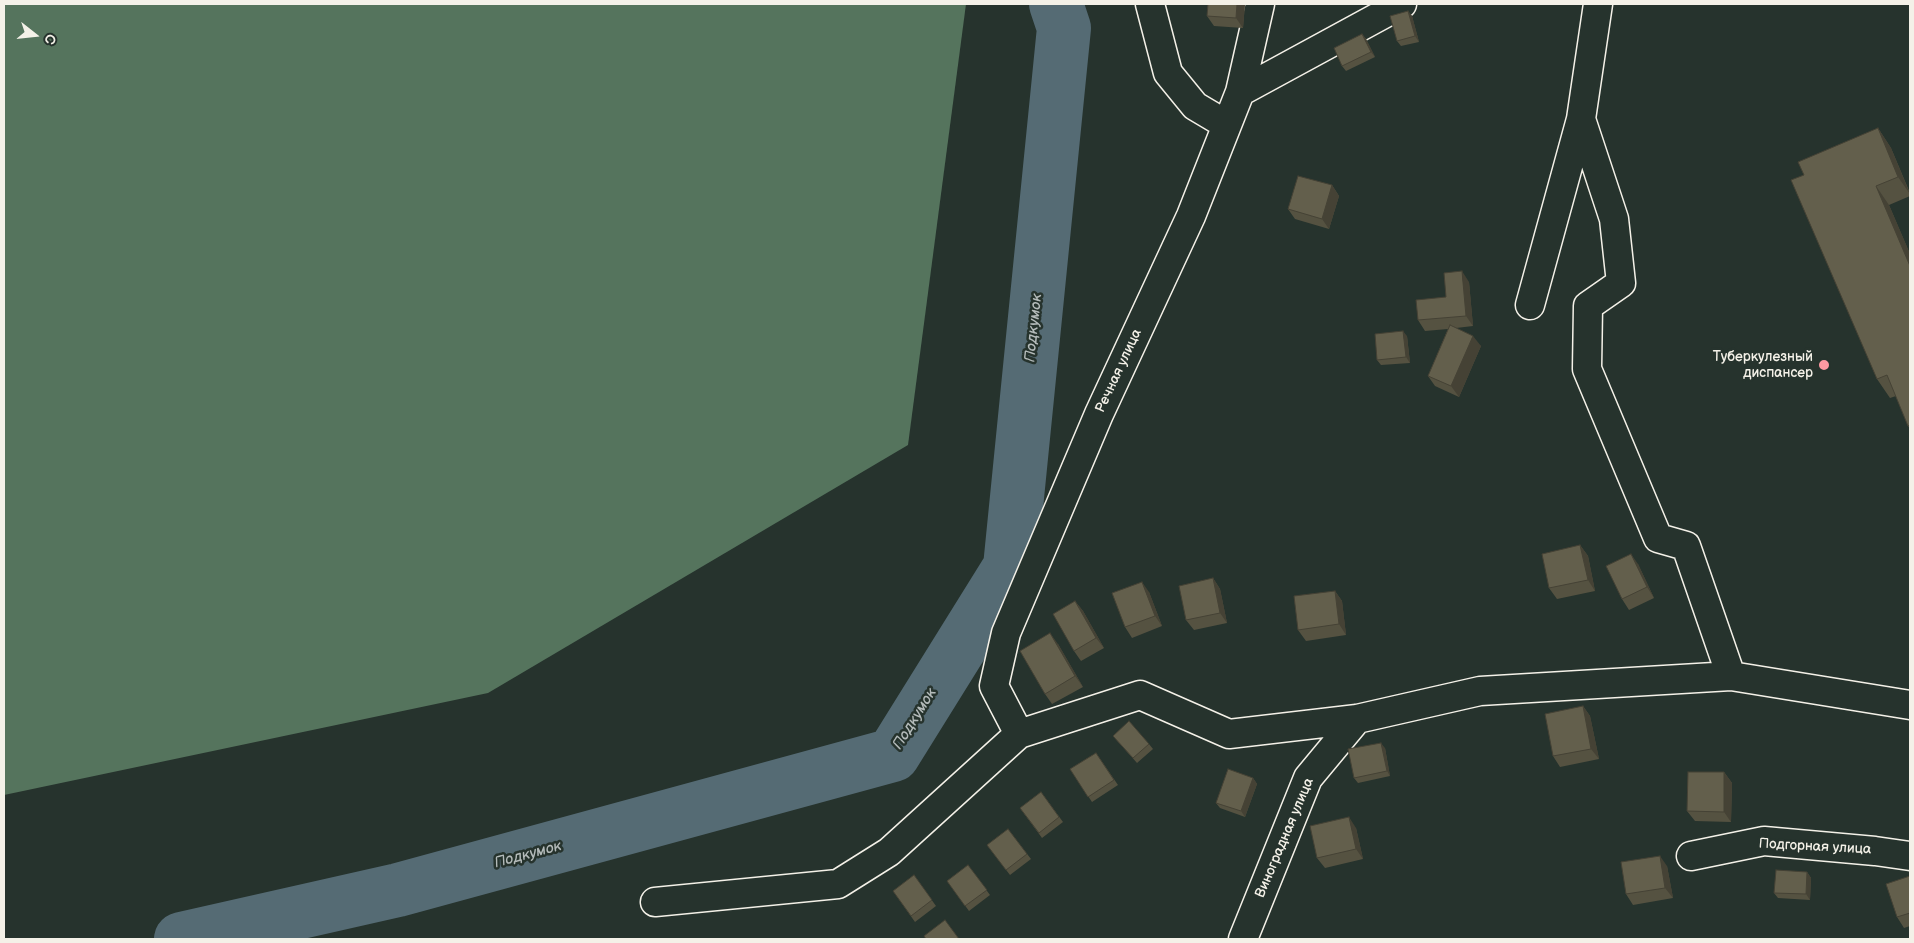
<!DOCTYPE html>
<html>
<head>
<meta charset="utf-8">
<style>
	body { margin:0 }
	#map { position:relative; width:1914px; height:943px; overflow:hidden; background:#26332d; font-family:"Balsamiq Sans",sans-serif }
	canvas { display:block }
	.frame { position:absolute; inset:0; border:5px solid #f4f1e8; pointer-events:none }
	.north { position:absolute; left:10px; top:10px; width:50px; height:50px; -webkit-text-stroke:4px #26332d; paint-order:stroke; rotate:106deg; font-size:14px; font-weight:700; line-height:20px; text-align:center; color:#f4f1e8 }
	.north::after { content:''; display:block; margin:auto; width:18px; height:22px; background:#f4f1e8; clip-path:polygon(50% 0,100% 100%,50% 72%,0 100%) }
</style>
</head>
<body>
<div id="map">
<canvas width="1914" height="943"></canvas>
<div class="frame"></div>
<div class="north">С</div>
</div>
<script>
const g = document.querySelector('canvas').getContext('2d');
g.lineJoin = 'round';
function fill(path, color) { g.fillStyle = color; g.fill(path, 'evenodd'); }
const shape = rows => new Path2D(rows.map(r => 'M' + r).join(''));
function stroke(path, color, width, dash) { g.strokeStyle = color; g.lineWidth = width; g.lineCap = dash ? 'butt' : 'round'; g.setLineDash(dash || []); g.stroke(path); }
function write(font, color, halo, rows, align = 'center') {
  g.font = font + ' "Balsamiq Sans",sans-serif'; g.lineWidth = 5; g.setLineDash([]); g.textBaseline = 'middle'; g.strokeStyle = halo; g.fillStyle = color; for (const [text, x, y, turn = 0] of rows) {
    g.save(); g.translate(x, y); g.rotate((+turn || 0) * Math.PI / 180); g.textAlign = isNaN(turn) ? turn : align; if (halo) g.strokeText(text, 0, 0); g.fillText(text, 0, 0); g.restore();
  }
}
fill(shape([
	[4,4,966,4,908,445,488,693,4,795]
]), '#55745d');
stroke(shape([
	[181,939,398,890,893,755,1010,567,1064,28,1056,4]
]), '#556b74', 54);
const minor = shape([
	[1150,4,1168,73,1195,106,1227,125],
	[1598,4,1581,119,1614,219,1621,283,1588,306,1587,369,1658,538,1686,546,1731,676,1910,705],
	[1240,92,1402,4],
	[1530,305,1581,119],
	[1019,734,994,686,1006,633,1099,414,1191,216,1240,92,1260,4],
	[1691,856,1764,841,1875,851,1910,856],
	[655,902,838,884,889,852,1019,734,1140,695,1229,734,1357,719,1480,691,1731,676],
	[1243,939,1308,778,1357,719]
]);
stroke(minor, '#f4f1e8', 31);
stroke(minor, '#26332d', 28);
fill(shape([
	[1208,4,1245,4,1243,28,1214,26,1207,16],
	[1408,11,1412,16,1419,42,1401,46,1397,41],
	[1362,34,1366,39,1375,57,1346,71,1342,66],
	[1878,128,1891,148,1910,193,1910,196,1889,205,1910,254,1910,429,1908,426,1896,396,1890,398,1877,379,1804,175],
	[1332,185,1339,196,1329,229,1295,219,1288,209],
	[1469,282,1473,326,1456,328,1481,346,1459,397,1435,386,1428,376,1448,329,1425,331,1418,320,1446,297],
	[1407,336,1410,363,1381,365,1377,360],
	[1580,545,1588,556,1595,591,1557,599,1549,588],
	[1638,564,1654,598,1629,610,1622,599],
	[1213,578,1220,589,1227,623,1194,630,1186,620],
	[1335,591,1342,601,1346,635,1306,641,1298,630],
	[1149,592,1162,626,1132,638,1125,627],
	[1075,601,1083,611,1104,648,1081,661,1074,651],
	[1058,644,1083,687,1052,704,1045,694],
	[1583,706,1590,716,1599,759,1560,767,1553,756],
	[1113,736,1149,744,1153,749,1137,763],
	[1385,748,1390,776,1358,783,1354,778],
	[1096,753,1118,785,1092,802,1070,769],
	[1724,772,1732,783,1731,822,1695,821,1687,811],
	[1253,778,1257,784,1245,817,1220,808,1216,803],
	[1041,792,1063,822,1042,838,1020,808],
	[1356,828,1363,859,1325,868,1317,858],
	[1008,829,1031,859,1010,875,987,845],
	[968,865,990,895,969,911,947,881],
	[1667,866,1673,898,1633,905,1626,894],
	[1807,872,1811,878,1810,900,1778,898,1774,893],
	[914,875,936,906,915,922,893,891],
	[1910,876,1910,926,1904,928,1897,917]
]), '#555241');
fill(shape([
	[1237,4,1245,4,1243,28,1236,18],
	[1408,11,1412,16,1419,42,1415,36],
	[1362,34,1366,39,1375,57,1371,52],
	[1878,128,1891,148,1910,194,1898,177],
	[1332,185,1339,196,1329,229,1322,219],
	[1876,186,1889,205,1910,254,1910,266],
	[1462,271,1469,282,1473,326,1466,316],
	[1403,331,1407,336,1410,363,1406,357],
	[1473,336,1481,346,1459,397,1451,386],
	[1580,545,1588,556,1595,591,1588,580],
	[1631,554,1638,564,1654,598,1647,587],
	[1213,578,1220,589,1227,623,1220,613],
	[1142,582,1149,592,1162,626,1155,616],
	[1335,591,1342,601,1346,635,1339,624],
	[1075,601,1083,611,1104,648,1096,638],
	[1050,633,1058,644,1083,687,1075,676],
	[1583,706,1590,716,1599,759,1591,749],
	[1381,743,1385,748,1390,776,1387,771],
	[1724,772,1732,783,1731,822,1724,812],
	[1253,778,1257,784,1245,817,1241,811],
	[1349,817,1356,828,1363,859,1356,849],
	[1660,856,1667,866,1673,898,1665,888],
	[1807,872,1811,878,1810,900,1806,894]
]), '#454235');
const building = shape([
	[1208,4,1237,4,1236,18,1207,16,1208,4],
	[1408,11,1415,36,1397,41,1390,16,1408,11],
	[1362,34,1371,52,1342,66,1334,48,1362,34],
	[1878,128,1898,177,1876,186,1910,266,1910,425,1908,426,1887,375,1877,379,1791,180,1804,175,1798,162,1878,128],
	[1298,176,1332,185,1322,219,1288,209,1298,176],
	[1462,271,1466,316,1418,320,1416,300,1446,297,1444,273,1462,271],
	[1450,325,1473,336,1451,386,1428,376,1450,325],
	[1403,331,1406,357,1377,360,1375,334,1403,331],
	[1580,545,1588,580,1549,588,1542,554,1580,545],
	[1631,554,1647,587,1622,599,1606,566,1631,554],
	[1213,578,1220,613,1186,620,1179,586,1213,578],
	[1142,582,1155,616,1125,627,1112,593,1142,582],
	[1335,591,1339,624,1298,630,1294,596,1335,591],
	[1075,601,1096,638,1074,651,1053,614,1075,601],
	[1050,633,1075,676,1045,694,1020,651,1050,633],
	[1583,706,1591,749,1553,756,1545,714,1583,706],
	[1129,721,1149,744,1133,758,1113,736,1129,721],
	[1381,743,1387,771,1354,778,1348,749,1381,743],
	[1096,753,1114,780,1088,797,1070,769,1096,753],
	[1228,769,1253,778,1241,811,1216,803,1228,769],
	[1688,772,1724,772,1724,812,1687,811,1688,772],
	[1041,792,1059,817,1039,833,1020,808,1041,792],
	[1349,817,1356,849,1317,858,1310,826,1349,817],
	[1008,829,1027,854,1006,870,987,845,1008,829],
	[1660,856,1665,888,1626,894,1621,862,1660,856],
	[968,865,987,890,965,906,947,881,968,865],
	[1776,870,1807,872,1806,894,1774,893,1776,870],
	[914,875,932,900,911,916,893,891,914,875],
	[1910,876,1910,913,1897,917,1886,884,1910,876],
	[945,920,959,939,926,939,924,936,945,920]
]);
fill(building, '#635f4c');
stroke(building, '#454235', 1);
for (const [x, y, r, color] of [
	[1824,365,6,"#ff9aa2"]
]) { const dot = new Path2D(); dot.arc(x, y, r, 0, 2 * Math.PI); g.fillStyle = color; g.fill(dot); stroke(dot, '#26332d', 2); }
write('14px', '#f4f1e8', '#26332d', [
	["Туберкулезный",1813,357],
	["диспансер",1813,373]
], 'right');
write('14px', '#f4f1e8', '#26332d', [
	["Речная улица",1119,371,-65],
	["Виноградная улица",1285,838,-67],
	["Подгорная улица",1815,847,3]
]);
write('italic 15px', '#b4bbba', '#26332d', [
	["Подкумок",1034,328,-84],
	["Подкумок",915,719,-58],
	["Подкумок",528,855,-15]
]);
</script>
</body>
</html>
